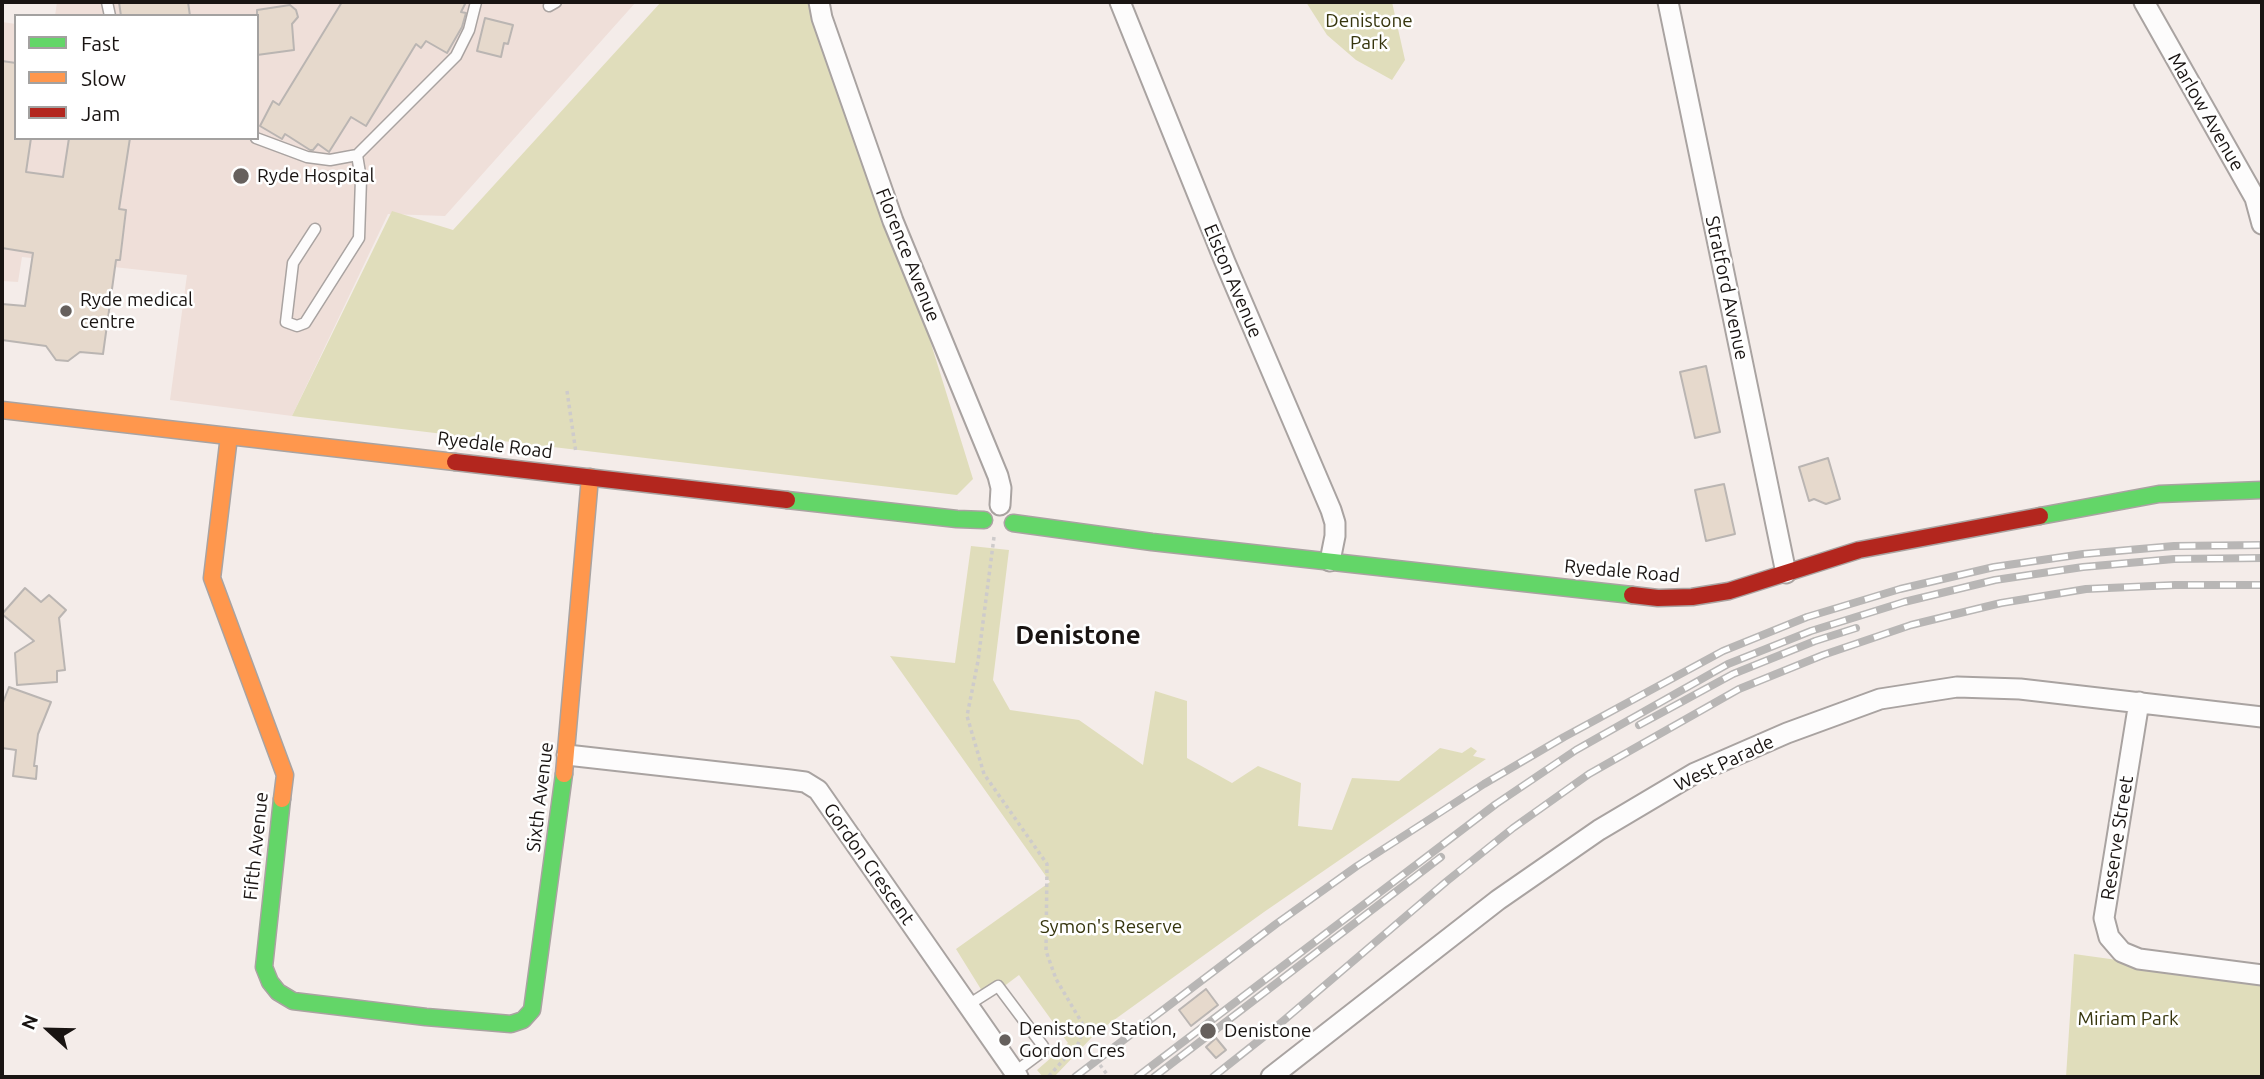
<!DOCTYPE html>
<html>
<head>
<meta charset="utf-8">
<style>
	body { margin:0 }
	#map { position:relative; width:2264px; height:1079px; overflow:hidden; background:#f4ece9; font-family:Ubuntu,sans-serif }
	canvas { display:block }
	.frame { position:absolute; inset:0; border:4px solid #191412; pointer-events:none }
	.legend { position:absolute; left:14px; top:14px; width:245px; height:126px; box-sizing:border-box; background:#fff; border:2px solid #a3a1a0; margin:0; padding:9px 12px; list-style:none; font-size:21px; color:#191412 }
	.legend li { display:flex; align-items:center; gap:14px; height:35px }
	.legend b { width:35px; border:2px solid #a3a1a0 }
	.north { position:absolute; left:14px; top:995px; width:70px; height:70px; -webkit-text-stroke:5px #fff; paint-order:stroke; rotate:292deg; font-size:19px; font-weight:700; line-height:28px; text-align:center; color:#191412 }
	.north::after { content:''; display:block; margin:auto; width:24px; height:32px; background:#191412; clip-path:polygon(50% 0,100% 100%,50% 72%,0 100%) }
</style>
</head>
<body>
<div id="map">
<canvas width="2264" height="1079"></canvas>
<div class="frame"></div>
<ul class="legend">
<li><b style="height:9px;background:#63d668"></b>Fast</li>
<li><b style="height:9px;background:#ff974d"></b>Slow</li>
<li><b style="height:9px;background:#b3261e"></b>Jam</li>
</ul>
<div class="north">N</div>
</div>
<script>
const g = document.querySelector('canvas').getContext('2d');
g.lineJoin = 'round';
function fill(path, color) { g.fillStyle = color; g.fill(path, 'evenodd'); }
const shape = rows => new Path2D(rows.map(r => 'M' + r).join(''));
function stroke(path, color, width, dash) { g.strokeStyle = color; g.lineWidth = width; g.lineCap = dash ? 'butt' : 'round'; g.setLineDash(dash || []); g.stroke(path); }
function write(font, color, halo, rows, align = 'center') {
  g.font = font + ' Ubuntu,sans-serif'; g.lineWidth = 5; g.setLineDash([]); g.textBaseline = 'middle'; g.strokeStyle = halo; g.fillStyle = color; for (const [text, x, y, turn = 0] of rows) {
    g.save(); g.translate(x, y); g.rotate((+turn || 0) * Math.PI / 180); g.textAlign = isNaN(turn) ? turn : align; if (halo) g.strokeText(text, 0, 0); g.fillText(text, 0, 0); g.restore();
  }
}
fill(shape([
	[57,2,636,2,445,216,388,214,292,416,170,400,187,275,22,257,18,282,2,281,2,22,16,24,16,138,257,138,257,16,55,16]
]), '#efdfd9');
fill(shape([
	[661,2,815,2,893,221,973,479,957,495,292,416,392,211,453,230],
	[1306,2,1392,2,1405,60,1392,80,1356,60,1327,35],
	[971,546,1009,550,993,680,1010,710,1079,720,1143,765,1155,691,1187,701,1187,758,1232,783,1258,766,1301,783,1298,826,1332,830,1352,778,1399,781,1440,748,1462,753,1471,747,1477,751,1473,756,1486,759,1264,912,1096,1033,1054,1077,1043,1077,1037,1070,1068,1043,1019,975,987,999,956,949,1050,882,890,656,955,663],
	[2074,954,2262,980,2262,1077,2066,1077]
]), '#e0ddbb');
const building = shape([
	[119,2,188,2,190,16,121,16,119,2],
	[342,2,466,2,461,12,466,13,462,27,447,53,426,41,421,48,416,44,366,126,351,117,329,152,318,144,313,150,310,150,285,134,282,139,260,126,273,101,279,105,342,2],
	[290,5,296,10,298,17,292,24,294,50,257,55,257,10,290,5],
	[485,18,513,25,508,44,504,43,501,57,477,51,485,18],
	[2,61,16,63,16,138,31,138,26,172,63,177,69,138,130,138,119,209,126,210,120,260,116,260,103,354,80,352,68,361,56,360,46,346,2,340,2,304,25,306,33,253,2,248,2,61],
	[1706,366,1720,432,1695,438,1680,372,1706,366],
	[1828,458,1840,499,1826,504,1814,499,1809,501,1799,467,1828,458],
	[1724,484,1735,534,1706,541,1695,490,1724,484],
	[25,588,41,602,49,595,66,610,59,618,65,670,57,671,57,682,17,685,15,653,34,641,2,614,25,588],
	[9,687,51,702,38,734,34,766,37,766,36,779,13,776,16,750,2,748,2,705,9,687],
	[1206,989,1218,1005,1191,1026,1179,1010,1206,989],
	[1216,1038,1226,1050,1216,1058,1206,1047,1216,1038]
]);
fill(building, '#e6d9cc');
stroke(building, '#bab5b2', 2);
const lane = shape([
	[107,2,110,16],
	[549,6,556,2],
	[256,138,307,157,330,160,357,155,456,56,469,30,476,2],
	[315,229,293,263,286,322,297,326,305,323,359,238,361,179,357,155],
	[968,1005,998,986,1043,1046,1043,1051,1015,1072]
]);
const street = shape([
	[819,2,822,18,893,221,998,476,1001,488,1000,505],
	[1120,2,1225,262,1331,510,1335,523,1335,536,1330,561],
	[1668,2,1786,573],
	[2144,2,2255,198,2262,224],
	[2139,702,2104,918,2109,937,2122,952,2139,959,2262,975],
	[567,755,790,780,805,782,818,790,1018,1077],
	[1271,1077,1498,900,1599,830,1695,773,1787,733,1880,699,1957,687,2020,689,2262,717]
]);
const fast = shape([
	[787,500,957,519,984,520],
	[2040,516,2159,494,2262,490],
	[1013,523,1152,542,1632,595],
	[282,799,264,967,270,982,278,992,293,1001,426,1017,511,1024,523,1020,532,1010,564,774]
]);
const slow = shape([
	[2,410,455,462],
	[229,436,212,578,285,775,282,799],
	[564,774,590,477]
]);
const jam = shape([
	[455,462,787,500],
	[1632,595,1658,598,1692,597,1729,591,1859,550,2040,516]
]);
stroke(lane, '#a9a3a1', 13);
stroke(street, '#a9a3a1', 23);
stroke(fast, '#a9a3a1', 19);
stroke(slow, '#a9a3a1', 19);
stroke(jam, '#a9a3a1', 19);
stroke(shape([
	[567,391,576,453],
	[994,537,978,661,967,716,984,774,1047,864,1046,951,1056,979,1082,1023,1083,1031,1078,1044,1048,1077],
	[1100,1065,1109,1077]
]), '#cecbcb', 3.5, [3.5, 3.5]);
stroke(lane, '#fdfcfc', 10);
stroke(street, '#fdfcfc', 19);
stroke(fast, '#63d668', 16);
stroke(slow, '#ff974d', 16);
stroke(jam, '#b3261e', 16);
const rail = shape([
	[1639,725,1733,674,1815,641,1856,628],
	[1075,1077,1276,924,1357,866,1484,784,1564,737,1723,651,1807,617,1900,589,1994,567,2083,554,2174,546,2262,545],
	[1137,1077,1496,804,1576,750,1728,664,1811,631,1904,602,1995,580,2083,567,2174,559,2262,558],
	[1154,1077,1441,857],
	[1213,1077,1276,1027,1447,881,1513,828,1589,774,1739,689,1823,655,1911,625,2001,603,2086,589,2175,585,2262,585]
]);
stroke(rail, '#b8b6b5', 8);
stroke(rail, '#fff', 5, [16]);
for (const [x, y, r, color] of [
	[241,176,9,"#66605d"],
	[66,311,7,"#66605d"],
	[1208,1031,9,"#66605d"],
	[1005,1040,7,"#66605d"]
]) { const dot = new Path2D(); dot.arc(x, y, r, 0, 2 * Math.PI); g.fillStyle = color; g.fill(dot); stroke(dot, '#fff', 2.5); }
write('19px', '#36350d', '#fff', [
	["Denistone",1369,21],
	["Park",1369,43],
	["Symon's Reserve",1111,927],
	["Miriam Park",2128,1019]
]);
write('19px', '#191412', '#fff', [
	["Marlow Avenue",2206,112,60],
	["Florence Avenue",908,255,68],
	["Elston Avenue",1233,281,67],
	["Stratford Avenue",1727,288,78],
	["Ryedale Road",495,445,7],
	["Ryedale Road",1622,571,5],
	["West Parade",1724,763,-25],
	["Sixth Avenue",540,797,-83],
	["Reserve Street",2117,838,-81],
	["Fifth Avenue",256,846,-84],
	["Gordon Crescent",869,864,55]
]);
write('19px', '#191412', '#fff', [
	["Ryde Hospital",257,176],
	["Ryde medical",80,300],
	["centre",80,322],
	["Denistone Station,",1019,1029],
	["Gordon Cres",1019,1051],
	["Denistone",1224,1031]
], 'left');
write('bold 26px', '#191412', '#fff', [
	["Denistone",1078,635]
]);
</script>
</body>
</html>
